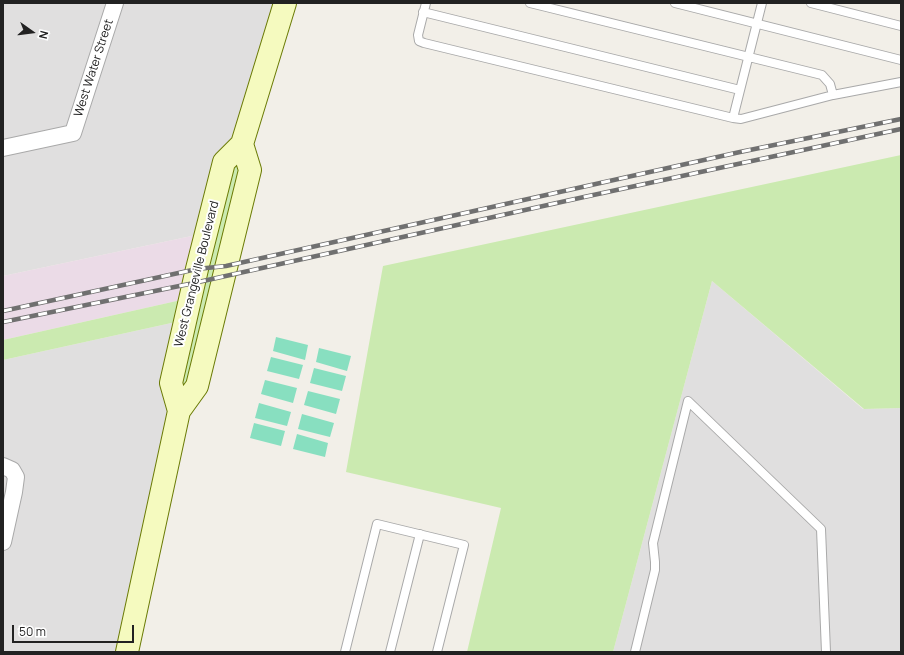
<!DOCTYPE html>
<html>
<head>
<meta charset="utf-8">
<style>
	body { margin:0 }
	#map { position:relative; width:904px; height:655px; overflow:hidden; background:#f2efe8; font-family:Manrope,sans-serif }
	canvas { display:block }
	.frame { position:absolute; inset:0; border:4px solid #222; pointer-events:none }
	.north { position:absolute; left:12px; top:12px; width:40px; height:40px; -webkit-text-stroke:3px #fff; paint-order:stroke; rotate:104deg; font-size:11px; font-weight:700; line-height:16px; text-align:center; color:#222 }
	.north::after { content:''; display:block; margin:auto; width:14px; height:18px; background:#222; clip-path:polygon(50% 0,100% 100%,50% 72%,0 100%) }
	.scale { position:absolute; left:12px; top:625px; width:122px; height:18px; box-sizing:border-box; border:2px solid #222; border-top:0; padding-left:5px; font-size:12px; line-height:14px; white-space:nowrap; color:#222; -webkit-text-stroke:3px #fff; paint-order:stroke }
</style>
</head>
<body>
<div id="map">
<canvas width="904" height="655"></canvas>
<div class="frame"></div>
<div class="north">N</div>
<div class="scale">50 m</div>
</div>
<script>
const g = document.querySelector('canvas').getContext('2d');
g.lineJoin = 'round';
function fill(path, color) { g.fillStyle = color; g.fill(path, 'evenodd'); }
const shape = rows => new Path2D(rows.map(r => 'M' + r).join(''));
function stroke(path, color, width, dash) { g.strokeStyle = color; g.lineWidth = width; g.lineCap = dash ? 'butt' : 'round'; g.setLineDash(dash || []); g.stroke(path); }
function write(font, color, halo, rows, align = 'center') {
  g.font = font + ' Manrope,sans-serif'; g.lineWidth = 4; g.setLineDash([]); g.textBaseline = 'middle'; g.strokeStyle = halo; g.fillStyle = color; for (const [text, x, y, turn = 0] of rows) {
    g.save(); g.translate(x, y); g.rotate((+turn || 0) * Math.PI / 180); g.textAlign = isNaN(turn) ? turn : align; if (halo) g.strokeText(text, 0, 0); g.fillText(text, 0, 0); g.restore();
  }
}
fill(shape([
	[3,3,285,3,206,233,3,276],
	[712,281,863,409,901,408,901,652,613,652],
	[185,320,179,411,127,652,3,652,3,360]
]), '#e0dfdf');
fill(shape([
	[206,233,190,298,3,340,3,276]
]), '#ebdbe7');
fill(shape([
	[242,144,250,170,179,411,185,320,3,360,3,340,190,298,197,269],
	[901,155,901,408,864,409,712,281,613,652,467,652,501,508,346,472,383,266]
]), '#cbeab0');
fill(shape([
	[276,337,308,345,305,360,273,351],
	[319,348,351,356,347,371,316,362],
	[271,357,303,365,299,379,267,371],
	[314,368,346,376,342,391,310,383],
	[265,380,297,388,293,403,261,394],
	[308,391,340,399,336,414,304,405],
	[259,403,291,412,287,426,255,418],
	[302,414,334,423,330,437,298,429],
	[254,423,285,431,281,446,250,438],
	[297,434,328,443,325,457,293,449]
]), '#88dfc0');
const lane = shape([
	[426,3,418,35,419,41,424,43,733,118,741,119,833,95,901,82],
	[530,3,822,75,830,84,833,95],
	[675,3,901,60],
	[811,3,901,26],
	[423,12,740,90],
	[733,118,762,3],
	[345,652,377,524,464,545,437,652],
	[390,652,420,534],
	[635,652,655,570,655,562,653,543,688,401,821,529,826,652]
]);
const street = shape([
	[3,148,73,133,115,3],
	[3,466,12,470,16,477,14,492,3,542]
]);
const secondary = shape([
	[179,411,171,383,197,269,224,162,242,144,285,3],
	[127,652,179,411,197,386,250,170,242,144]
]);
stroke(lane, '#a9a9a9', 10);
stroke(street, '#a9a9a9', 18);
stroke(secondary, '#6b7b06', 24);
stroke(lane, '#fff', 8);
stroke(street, '#fff', 16);
stroke(secondary, '#f5fabf', 22);
const rail = shape([
	[3,311,197,269,226,266,740,152,901,119],
	[3,322,194,283,584,197,901,129]
]);
stroke(rail, '#707070', 4.5);
stroke(rail, '#fff', 3, [9]);
write('12px', '#222', '#fff', [
	["West Water Street",94,68,-72],
	["West Grangeville Boulevard",197,274,-76]
]);
</script>
</body>
</html>
